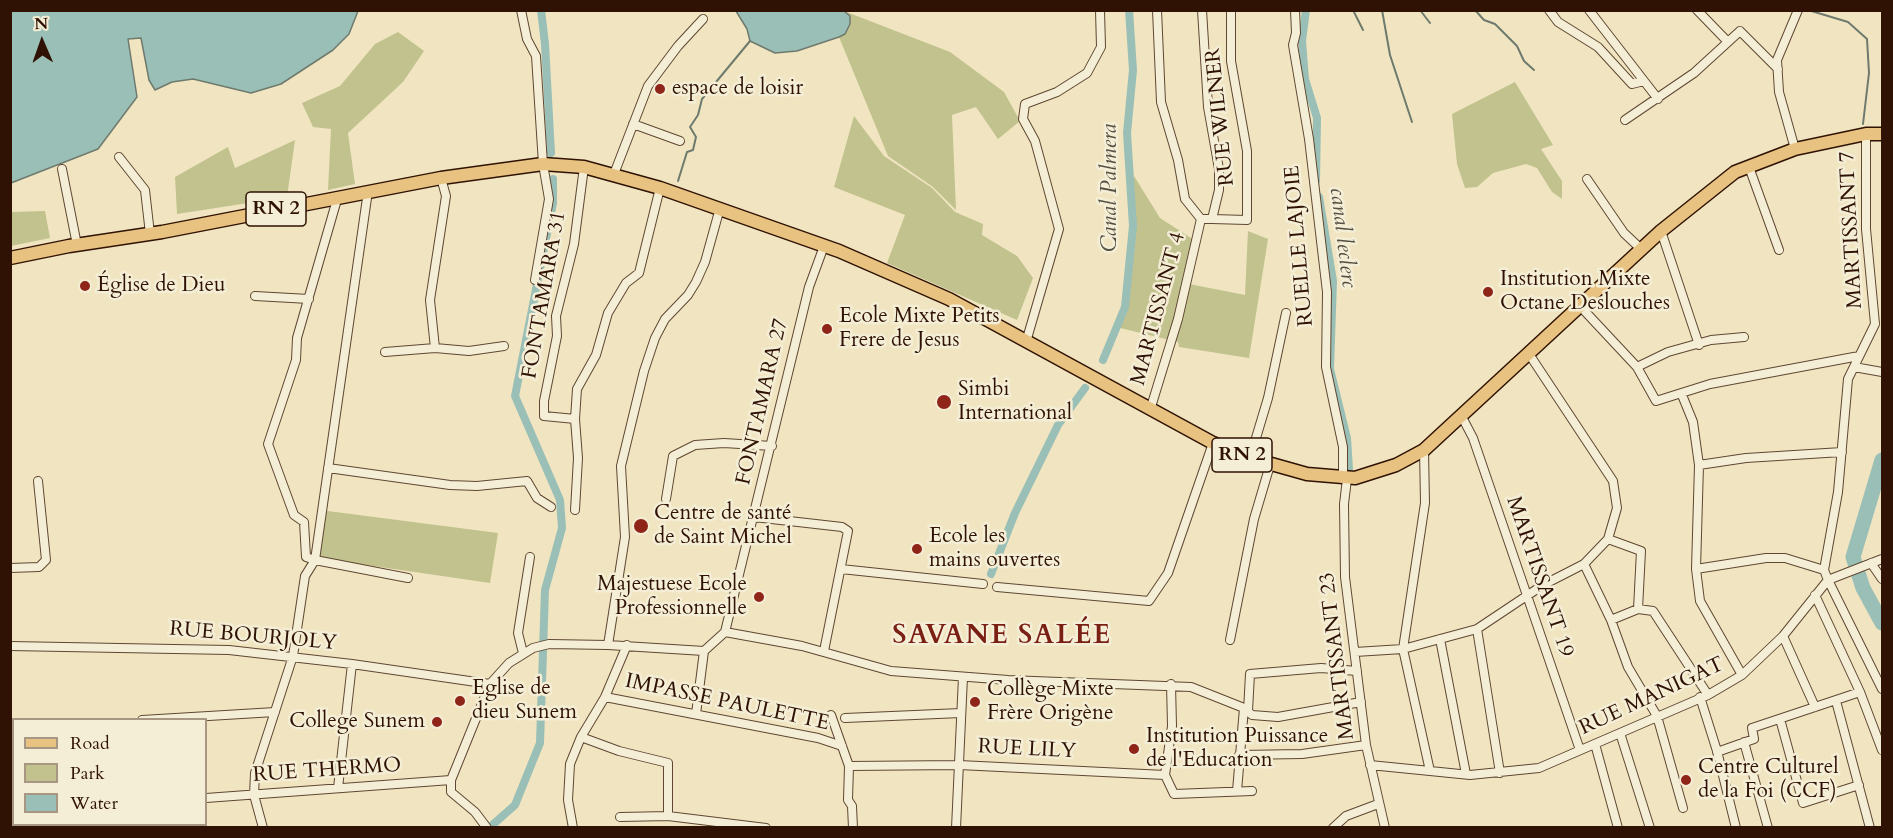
<!DOCTYPE html>
<html>
<head>
<meta charset="utf-8">
<style>
	body { margin:0 }
	#map { position:relative; width:1893px; height:838px; overflow:hidden; background:#f0e5c0; font-family:Cardo,serif }
	canvas { display:block }
	.frame { position:absolute; inset:0; border:12px solid #2f1203; pointer-events:none }
	.legend { position:absolute; left:12px; top:718px; width:195px; height:108px; box-sizing:border-box; background:#f5eed6; border:2px solid #a69682; margin:0; padding:8px 10px; list-style:none; font-size:18px; color:#2f1203 }
	.legend li { display:flex; align-items:center; gap:12px; height:30px }
	.legend b { width:30px; border:2px solid #a69682 }
	.north { position:absolute; left:12px; top:12px; width:60px; height:60px; -webkit-text-stroke:4px #f5eed6; paint-order:stroke; rotate:358deg; font-size:16px; font-weight:700; line-height:24px; text-align:center; color:#2f1203 }
	.north::after { content:''; display:block; margin:auto; width:21px; height:27px; background:#2f1203; clip-path:polygon(50% 0,100% 100%,50% 72%,0 100%) }
</style>
</head>
<body>
<div id="map">
<canvas width="1893" height="838"></canvas>
<div class="frame"></div>
<ul class="legend">
<li><b style="height:8px;background:#e8c280"></b>Road</li>
<li><b style="height:16px;background:#c1c28d"></b>Park</li>
<li><b style="height:16px;background:#9abfb6"></b>Water</li>
</ul>
<div class="north">N</div>
</div>
<script>
const g = document.querySelector('canvas').getContext('2d');
g.lineJoin = 'round';
function fill(path, color) { g.fillStyle = color; g.fill(path, 'evenodd'); }
const shape = rows => new Path2D(rows.map(r => 'M' + r).join(''));
function stroke(path, color, width, dash) { g.strokeStyle = color; g.lineWidth = width; g.lineCap = dash ? 'butt' : 'round'; g.setLineDash(dash || []); g.stroke(path); }
function write(font, color, halo, rows, align = 'center') {
  g.font = font + ' Cardo,serif'; g.lineWidth = 5; g.setLineDash([]); g.textBaseline = 'middle'; g.strokeStyle = halo; g.fillStyle = color; for (const [text, x, y, turn = 0] of rows) {
    g.save(); g.translate(x, y); g.rotate((+turn || 0) * Math.PI / 180); g.textAlign = isNaN(turn) ? turn : align; if (halo) g.strokeText(text, 0, 0); g.fillText(text, 0, 0); g.restore();
  }
}
fill(shape([
	[844,11,950,52,1004,92,1020,121,998,139,976,107,952,115,956,210,933,187,888,156,839,37,845,34,850,24,850,16],
	[398,32,424,51,403,82,348,133,355,184,328,190,331,129,313,127,302,103,340,86,375,44],
	[1515,82,1553,145,1541,149,1562,181,1562,199,1552,192,1537,168,1526,164,1493,173,1477,187,1465,188,1457,164,1452,114],
	[854,116,884,156,932,188,955,212,983,224,982,235,1017,256,1033,278,1017,320,887,263,905,215,834,187],
	[295,140,287,197,177,214,175,177,228,147,235,168],
	[1134,176,1160,218,1194,240,1184,283,1245,295,1248,231,1268,239,1249,358,1179,347,1178,342,1116,327,1122,311],
	[45,211,50,238,11,246,11,212],
	[320,510,498,533,490,583,312,557]
]), '#c1c28d');
const water = shape([
	[10,11,11,10,358,11,349,34,333,50,281,84,251,93,193,79,172,82,155,90,149,80,141,38,128,39,137,97,98,149,11,183,10,11],
	[736,11,844,11,850,16,850,24,845,34,839,37,797,51,775,53,750,41,747,29,736,11]
]);
fill(water, '#9abfb6');
stroke(water, '#6f7a6e', 1.5);
stroke(shape([
	[1353,10,1363,30],
	[1382,10,1390,55,1412,122],
	[1420,10,1430,23],
	[1475,10,1484,20,1495,24,1517,46,1524,61,1534,70],
	[1808,10,1848,22,1867,39,1869,73,1863,124],
	[678,181,687,152,693,150,696,137,690,127,698,115,702,99,750,41]
]), '#6f7a6e', 2);
stroke(shape([
	[541,10,545,44,551,153],
	[1306,10,1302,41,1305,79,1317,118,1316,181],
	[1319,197,1333,281,1330,369,1347,438,1349,469],
	[1103,360,1125,307,1133,226,1127,133,1133,70,1129,10],
	[991,574,1015,513,1058,425,1085,388],
	[489,828,515,805,540,743,545,590,562,528,560,500,515,396,553,203,553,179]
]), '#9abfb6', 8);
stroke(shape([
	[1882,460,1853,557,1863,588,1882,623]
]), '#9abfb6', 15);
const street = shape([
	[521,10,527,39,536,56,543,164,549,199,535,280],
	[1157,10,1161,102,1178,160,1185,199,1201,219],
	[1295,10,1296,33,1293,45,1309,139,1327,292,1326,367,1343,447,1343,479],
	[1549,10,1558,22,1598,47,1632,84,1644,81],
	[1589,10,1658,99],
	[1697,10,1728,42],
	[1625,120,1694,73,1740,31,1778,69],
	[633,124,680,141],
	[1866,134,1866,229,1875,324],
	[1795,149,1779,92,1777,60,1798,10],
	[119,157,145,190,150,234],
	[1749,167,1779,250],
	[62,169,77,245],
	[614,174,648,86,678,46,703,19],
	[1587,179,1624,233,1641,249],
	[368,191,315,560,408,578],
	[1201,219,1212,219,1219,190,1219,169,1208,107,1202,10],
	[1212,219,1247,220,1247,151,1231,61,1231,10],
	[1661,231,1699,345],
	[255,296,309,299],
	[1579,305,1637,367,1656,401,1710,384,1859,356],
	[1026,342,1059,229,1035,141,1023,119,1025,104,1057,92,1087,73,1101,47,1100,10],
	[435,348,430,300,446,196,441,178],
	[385,352,435,348,469,351,504,346],
	[1637,367,1668,352,1711,340,1744,337],
	[1854,367,1882,372],
	[1682,395,1693,422,1699,465,1696,569,1700,601,1742,675],
	[1151,407,1178,319,1201,219],
	[1462,417,1473,438,1580,750],
	[575,419,577,389,596,355,608,313,626,283,639,273,660,188],
	[1424,450,1425,503,1403,649,1430,771],
	[1250,458,1268,398,1286,313],
	[1699,465,1746,458,1842,452],
	[328,468,450,485,477,486,527,481,537,498,551,507],
	[1347,479,1344,504,1345,577,1366,745,1385,828],
	[666,499,673,456,695,445,724,443,772,446],
	[575,510,578,458,575,419,544,416,544,401,557,336,556,316,574,244,584,167],
	[754,517,842,527,848,531,824,651],
	[1608,539,1641,551,1638,609,1611,620],
	[1882,559,1828,580,1882,689],
	[1871,563,1882,579],
	[1584,564,1611,620,1628,667,1657,716,1683,808],
	[10,568,39,567,46,560,38,481],
	[841,569,983,584],
	[1696,569,1766,558,1785,558,1824,570],
	[997,587,1149,601,1168,573,1213,443],
	[1815,595,1860,692,1882,750],
	[1638,609,1653,611,1708,695],
	[1477,629,1500,773],
	[725,632,802,646,891,671,1008,680,1191,687,1244,708,1252,715,1278,717,1361,702],
	[1783,636,1815,707],
	[1440,639,1466,774],
	[1230,640,1254,519,1270,465],
	[608,645,625,537,621,466,644,371,655,338,665,319,688,295,696,282,705,262,720,208],
	[10,646,229,650,352,664,490,684],
	[1355,652,1403,649,1477,629,1543,585,1584,564,1608,539,1617,508,1613,481,1529,354],
	[523,653,518,633,530,557],
	[605,697,818,738,842,746],
	[1700,697,1717,751,1736,828],
	[1836,701,1870,828],
	[1248,711,1250,674,1321,668,1357,671],
	[696,714,704,651],
	[831,715,849,766,959,765,1165,775,1172,726,1171,684],
	[845,718,961,713],
	[1780,719,1803,803,1859,785],
	[142,720,275,712],
	[10,728,14,728],
	[1620,733,1650,828],
	[581,737,619,751,668,763,668,816],
	[1744,742,1768,828],
	[1595,744,1618,828],
	[1717,752,1754,739,1752,728,1860,692],
	[1239,755,1302,754,1366,745],
	[1370,765,1470,775,1539,768,1708,695,1742,675,1783,636,1828,580,1824,570,1838,492,1848,379,1875,324],
	[849,766,848,800,852,806,853,828],
	[1165,775,1174,794,1252,791],
	[338,788,352,664],
	[1237,791,1244,708],
	[206,798,451,780],
	[10,803,14,802],
	[620,817,668,816,766,828],
	[263,828,254,795,255,773,293,656,305,576,315,560,306,557,304,522,294,515,268,444,296,360,297,338,338,196],
	[487,828,475,812,451,792,451,780,490,684,509,663,533,648,549,644,608,645,704,651,725,632,809,287,824,246],
	[573,828,568,800,570,764,581,737,605,697,627,645],
	[956,828,963,677],
	[1333,828,1346,816,1378,804]
]);
const primary = shape([
	[10,258,69,246,162,232,441,178,543,164,584,167,660,188,839,251,949,299,1213,443,1250,458,1307,474,1355,478,1396,465,1424,450,1661,231,1735,172,1795,149,1866,134,1882,134]
]);
stroke(street, '#5f4732', 10);
stroke(primary, '#2f1203', 15);
stroke(street, '#f5eed6', 8);
stroke(primary, '#e8c280', 12);
for (const [x, y, r, color] of [
	[660,89,6,"#8f2418"],
	[85,286,6,"#8f2418"],
	[1488,292,6,"#8f2418"],
	[827,329,6,"#8f2418"],
	[944,402,8,"#8f2418"],
	[641,526,8,"#8f2418"],
	[917,549,6,"#8f2418"],
	[759,597,6,"#8f2418"],
	[460,701,6,"#8f2418"],
	[975,702,6,"#8f2418"],
	[437,722,6,"#8f2418"],
	[1134,749,6,"#8f2418"],
	[1686,780,6,"#8f2418"]
]) { const dot = new Path2D(); dot.arc(x, y, r, 0, 2 * Math.PI); g.fillStyle = color; g.fill(dot); stroke(dot, '#f5eed6', 2); }
for (const [x, y, w] of [
	[276,209,60],
	[1242,455,60]
]) { const box = new Path2D(); box.roundRect(x - w / 2, y - 17, w, 34, 4.5); g.fillStyle = '#f5eed6'; g.fill(box); stroke(box, '#2f1203', 1.5); }
write('bold 20px', '#2f1203', null, [
	["RN 2",276,209],
	["RN 2",1242,455]
]);
write('21px', '#2f1203', '#f5eed6', [
	["espace de loisir",672,89],
	["Institution Mixte",1500,280],
	["Octane Deslouches",1500,304],
	["Église de Dieu",97,286],
	["Ecole Mixte Petits",839,317],
	["Frere de Jesus",839,341],
	["Simbi",958,390],
	["International",958,414],
	["Centre de santé",654,514],
	["de Saint Michel",654,538],
	["Ecole les",929,537],
	["mains ouvertes",929,561],
	["Majestuese Ecole",747,585,"right"],
	["Professionnelle",747,609,"right"],
	["Eglise de",472,689],
	["dieu Sunem",472,713],
	["Collège Mixte",987,690],
	["Frère Origène",987,714],
	["College Sunem",425,722,"right"],
	["Institution Puissance",1146,737],
	["de l'Education",1146,761],
	["Centre Culturel",1698,768],
	["de la Foi (CCF)",1698,792]
], 'left');
write('21px', '#2f1203', '#f5eed6', [
	["RUE WILNER",1221,117,-96],
	["MARTISSANT 7",1852,230,-93],
	["RUELLE LAJOIE",1300,246,-95],
	["FONTAMARA 31",545,295,-80],
	["MARTISSANT 4",1159,309,-75],
	["FONTAMARA 27",763,402,-77],
	["MARTISSANT 19",1539,577,71],
	["RUE BOURJOLY",253,637,5],
	["MARTISSANT 23",1338,656,-97],
	["RUE MANIGAT",1652,697,-25],
	["IMPASSE PAULETTE",727,703,12],
	["RUE LILY",1027,750,3],
	["RUE THERMO",327,771,-4]
]);
write('italic 22px', '#544f42', '#f5eed6', [
	["Canal Palmera",1111,188,-90],
	["canal leclerc",1342,238,83]
]);
g.letterSpacing = '1.5px';
write('bold 27px', '#7a1f14', '#f5eed6', [
	["SAVANE SALÉE",1002,637]
]);
g.letterSpacing = '0px';
</script>
</body>
</html>
